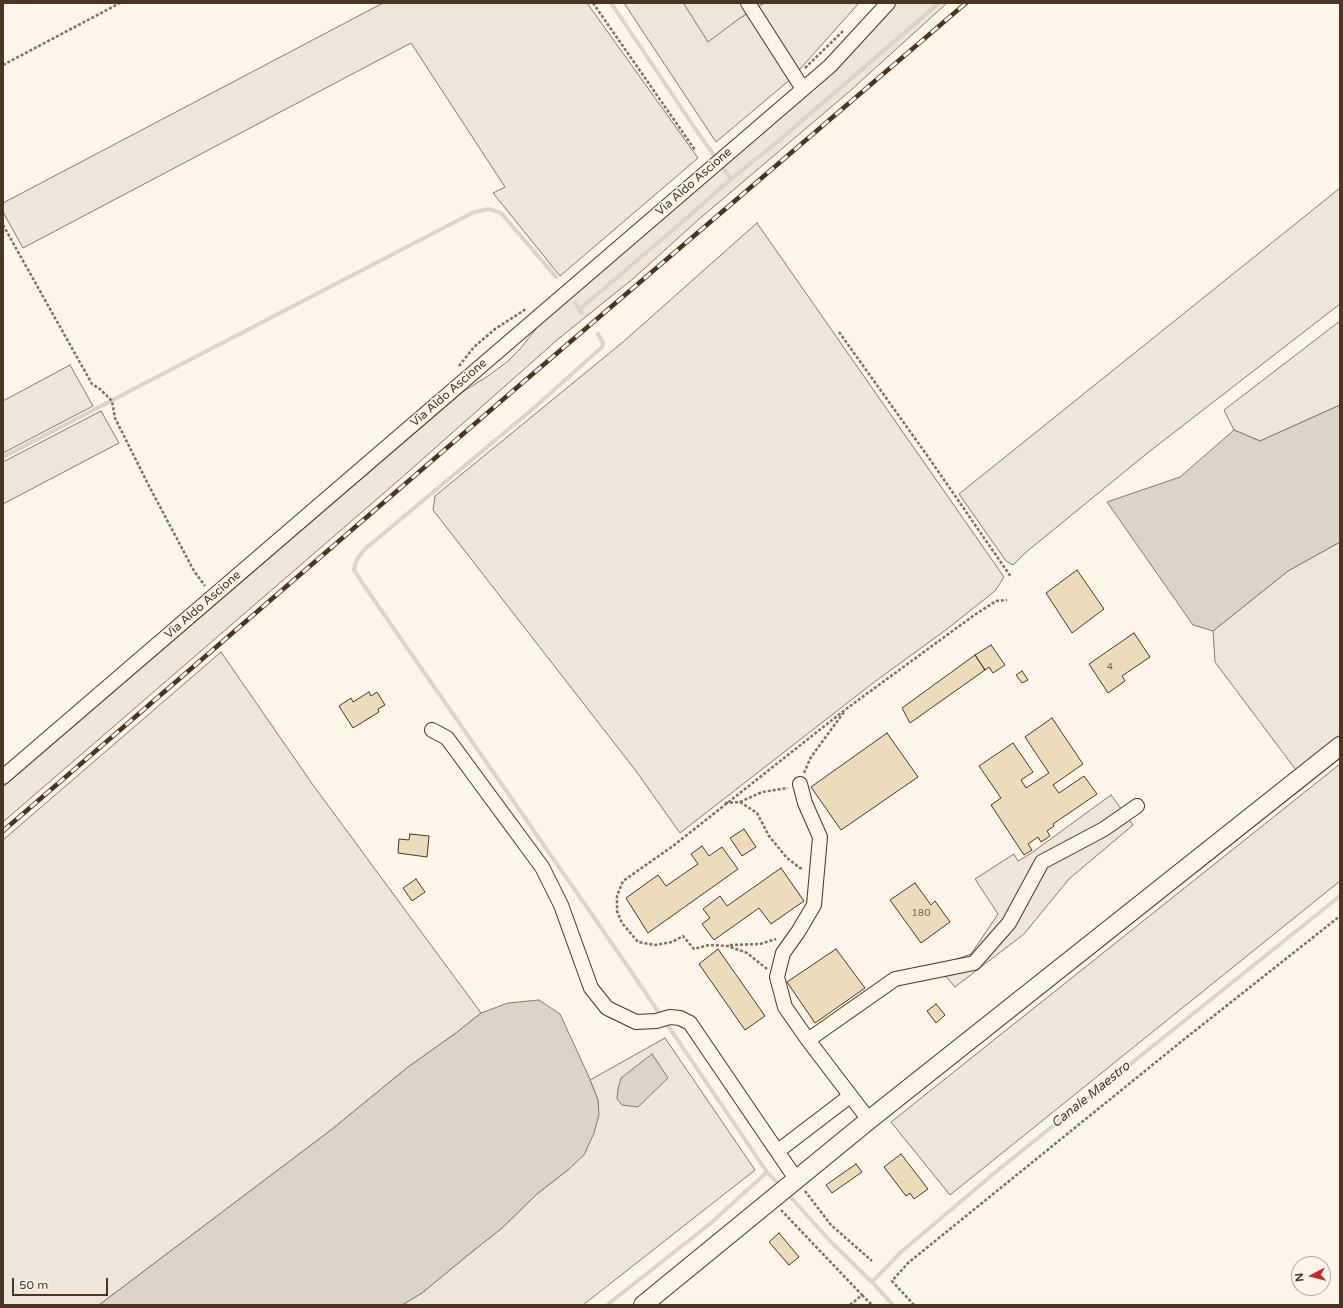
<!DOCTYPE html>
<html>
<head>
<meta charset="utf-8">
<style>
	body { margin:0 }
	#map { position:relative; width:1343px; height:1308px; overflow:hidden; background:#fbf6e9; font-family:"Varela Round",sans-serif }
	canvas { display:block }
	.frame { position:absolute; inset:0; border:4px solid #4a3520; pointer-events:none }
	.north { position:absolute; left:1291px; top:1256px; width:40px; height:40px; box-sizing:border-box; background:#fbf6e9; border:1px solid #b4a999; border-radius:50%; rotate:263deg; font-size:11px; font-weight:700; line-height:16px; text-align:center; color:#4a3520 }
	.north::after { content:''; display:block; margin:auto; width:14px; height:18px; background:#c62828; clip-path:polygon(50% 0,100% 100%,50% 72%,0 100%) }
	.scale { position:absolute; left:12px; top:1278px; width:96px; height:18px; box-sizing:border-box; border:2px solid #4a3520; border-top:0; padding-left:5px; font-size:12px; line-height:14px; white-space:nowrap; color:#4a3520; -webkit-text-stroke:3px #fbf6e9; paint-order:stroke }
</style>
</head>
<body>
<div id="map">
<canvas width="1343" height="1308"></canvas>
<div class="frame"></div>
<div class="north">N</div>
<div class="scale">50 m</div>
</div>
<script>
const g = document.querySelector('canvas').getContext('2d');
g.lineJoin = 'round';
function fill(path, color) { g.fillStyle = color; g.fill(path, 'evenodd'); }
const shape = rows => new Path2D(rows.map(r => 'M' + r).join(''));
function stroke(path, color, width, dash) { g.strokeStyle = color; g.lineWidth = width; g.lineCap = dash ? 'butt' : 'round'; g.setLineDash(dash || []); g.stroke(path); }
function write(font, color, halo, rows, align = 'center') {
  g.font = font + ' "Varela Round",sans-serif'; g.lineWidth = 3; g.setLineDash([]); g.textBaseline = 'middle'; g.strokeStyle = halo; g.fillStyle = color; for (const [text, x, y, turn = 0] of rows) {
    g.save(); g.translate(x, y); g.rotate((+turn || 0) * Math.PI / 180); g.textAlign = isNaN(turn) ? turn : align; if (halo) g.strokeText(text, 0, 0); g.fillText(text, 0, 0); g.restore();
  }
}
const green = shape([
	[383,3,587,3,698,158,560,276,493,193,505,187,411,43,23,248,3,212,3,203,383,3],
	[624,3,684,3,708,41,740,18,764,3,859,3,792,78,716,142,624,3],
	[895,3,947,3,850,91,698,220,634,278,557,340,399,480,3,822,3,787,464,391,488,376,507,362,520,349,539,325,719,170,861,41,895,3],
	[1340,188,1340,304,1150,451,1025,553,1013,565,1006,561,959,494,1340,188],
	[757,223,1004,577,995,591,947,629,873,683,680,833,636,771,433,510,435,496,623,342,757,223],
	[1340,321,1340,405,1260,441,1234,430,1224,410,1340,321],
	[70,365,93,406,3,453,3,401,70,365],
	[101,411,119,443,3,504,3,462,101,411],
	[1340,542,1340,735,1296,770,1215,662,1213,631,1288,571,1340,542],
	[221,652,313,785,481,1013,456,1033,408,1067,331,1130,99,1305,3,1305,3,840,221,652],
	[1340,764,1340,881,950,1195,891,1122,1340,764],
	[665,1038,755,1170,583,1305,402,1305,422,1293,468,1255,502,1228,537,1194,569,1169,598,1106,598,1100,590,1080,665,1038]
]);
fill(green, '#ede6d9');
stroke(green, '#887966', 1);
const parking = shape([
	[685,3,764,3,740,18,708,42,684,4,685,3],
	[1111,795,1133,825,1069,879,1024,934,955,987,937,966,971,954,998,914,975,879,1014,854,1018,861,1030,854,1111,795]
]);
fill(parking, '#ede7d9');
stroke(parking, '#887966', 1);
const water = shape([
	[1340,405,1340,542,1288,571,1213,631,1193,625,1107,502,1180,477,1234,430,1260,441,1340,405],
	[539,1000,560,1014,589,1077,598,1100,599,1115,594,1133,584,1155,569,1169,537,1194,502,1228,468,1255,422,1293,402,1305,99,1305,331,1130,408,1067,456,1033,481,1013,508,1003,539,1000],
	[652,1054,668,1078,638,1107,622,1105,617,1099,618,1089,621,1078,652,1054]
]);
fill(water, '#dcd4c6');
stroke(water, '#887966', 1);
stroke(shape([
	[731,179,776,143,939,3],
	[575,303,582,313],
	[580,309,688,217,731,179,694,127,611,3],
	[598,334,603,343,602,347,535,407,365,549,358,558,355,564,354,570,365,587,622,958,767,1172,780,1186],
	[3,457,474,212,489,209,501,213,556,277],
	[786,1192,831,1242,872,1282],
	[607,1305,711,1223,767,1172],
	[893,1305,872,1282,901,1252,998,1170,1340,896]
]), '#dcd4c6', 4);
const building = shape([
	[1077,570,1104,609,1072,633,1046,593,1077,570],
	[1134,633,1150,657,1122,676,1125,681,1108,693,1089,664,1134,633],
	[991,645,1005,665,993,673,989,667,985,670,975,655,991,645],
	[975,655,985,670,910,723,902,708,975,655],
	[1022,671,1028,680,1022,683,1016,675,1022,671],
	[369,692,371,696,377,692,385,705,378,709,379,712,353,728,339,706,351,698,353,702,369,692],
	[1052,718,1083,764,1053,785,1059,793,1084,776,1097,794,1053,824,1054,826,1047,831,1050,836,1041,842,1038,837,1028,844,1032,850,1024,855,991,805,1001,798,979,766,1013,743,1033,772,1021,780,1026,788,1049,773,1025,737,1052,718],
	[887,733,918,777,841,830,811,787,887,733],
	[744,829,756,847,742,856,730,838,744,829],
	[410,834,429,836,427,857,398,853,399,839,409,840,410,834],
	[702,846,709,856,722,847,738,869,648,933,626,898,658,875,666,886,698,864,691,854,702,846],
	[781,868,804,901,771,924,759,908,714,940,702,924,710,918,703,909,720,896,727,906,781,868],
	[416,879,425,892,412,901,403,888,416,879],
	[915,883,931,905,935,901,950,922,921,943,890,900,915,883],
	[718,949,765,1016,745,1030,699,964,718,949],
	[836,949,865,988,815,1023,787,982,836,949],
	[936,1004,945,1015,936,1023,927,1011,936,1004],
	[901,1154,928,1189,914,1199,910,1193,906,1196,884,1167,901,1154],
	[856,1164,862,1172,832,1193,826,1185,856,1164],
	[779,1233,799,1257,789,1265,769,1242,779,1233]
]);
fill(building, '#ecdcbc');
stroke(building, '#4a3520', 1);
const minor = shape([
	[748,3,803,89],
	[432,730,447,738,542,867,561,905,591,988,607,1008,636,1022,656,1021,670,1017,680,1018,690,1023,796,1179],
	[3,777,830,66,888,3],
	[800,784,805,803,820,837,814,905,798,932,783,953,777,977,785,1007,808,1040],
	[869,1120,808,1040,895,979,974,963,1009,923,1042,862,1104,829,1137,806],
	[778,1151,850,1096]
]);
const major = shape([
	[643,1305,869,1120,1340,746]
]);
stroke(minor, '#4a3520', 16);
stroke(major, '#4a3520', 20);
stroke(shape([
	[593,3,695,150],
	[3,65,120,3],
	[805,68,843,31],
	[3,225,92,384,100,389,112,401,115,418,149,486,194,571,205,586],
	[839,332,929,458,1011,577],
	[459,366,474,347,495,329,526,309],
	[804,773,811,757,844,712],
	[740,802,757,813,769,836,787,858,800,868,804,869],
	[725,803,740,802,762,792,788,788],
	[730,945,760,944,776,939],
	[767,969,747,953,728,946,709,945,694,949,683,936,672,942,655,945,638,942,622,923,617,911,617,896,623,881,673,846,846,709,973,616,996,601,1007,600],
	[805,1191,831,1225,872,1261],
	[781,1210,862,1295,850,1305],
	[862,1295,872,1305],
	[914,1305,892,1281,908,1263,1182,1041,1340,916]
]), '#7f6f5c', 2.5, [3, 2]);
stroke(minor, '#fbf6e9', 14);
stroke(major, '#fbf6e9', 18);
const rail = shape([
	[3,831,507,396,966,3]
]);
stroke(rail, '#4a3520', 4.5);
stroke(rail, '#fbf6e9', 3, [9]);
write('10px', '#725f47', null, [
	["4",1110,667],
	["180",921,913]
]);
write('12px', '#4a3520', '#fbf6e9', [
	["Via Aldo Ascione",694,182,-41],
	["Via Aldo Ascione",449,393,-41],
	["Via Aldo Ascione",203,605,-41]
]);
write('italic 13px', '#4a3520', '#fbf6e9', [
	["Canale Maestro",1091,1095,-39]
]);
</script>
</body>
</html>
